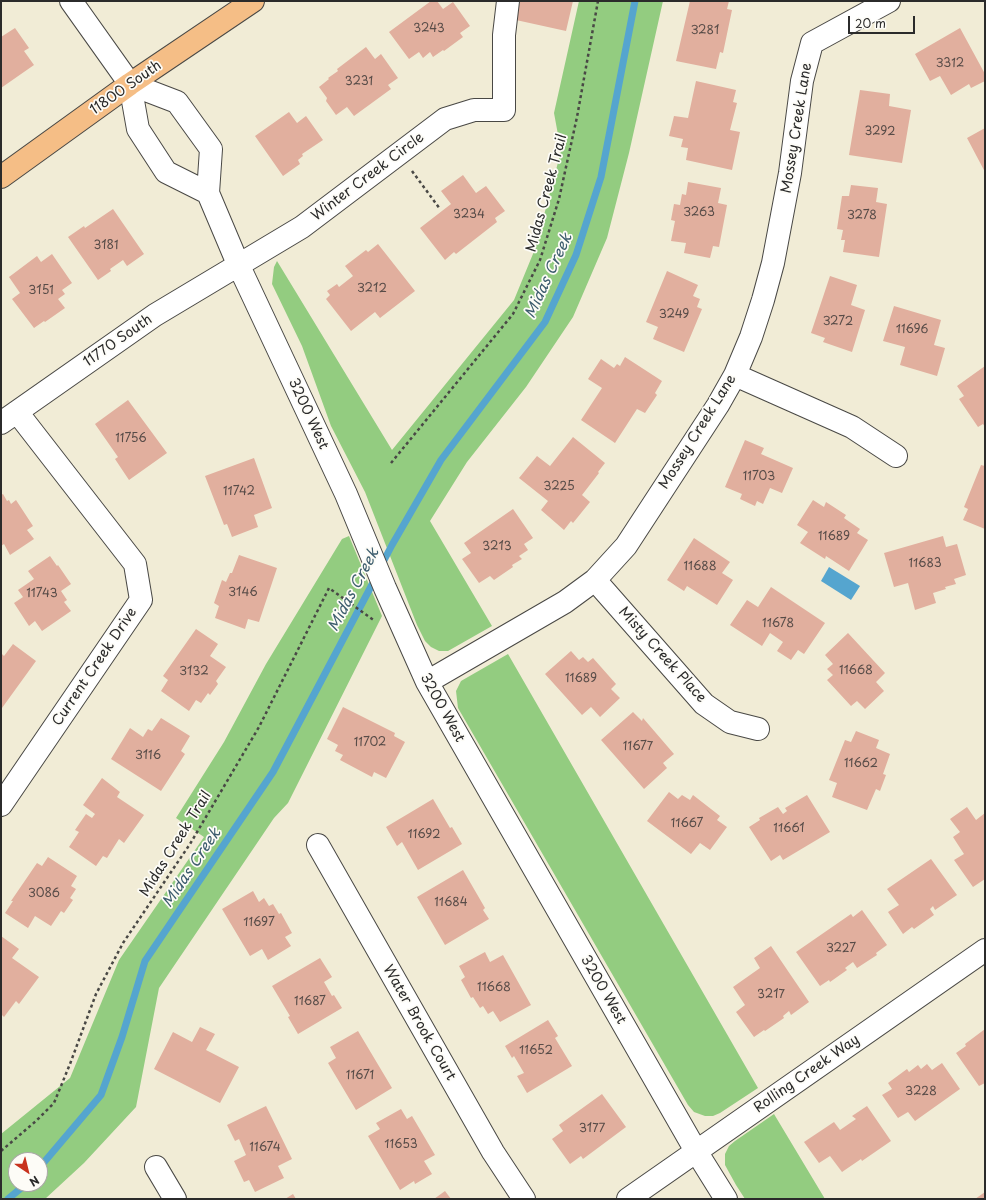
<!DOCTYPE html>
<html>
<head>
<meta charset="utf-8">
<style>
	body { margin:0 }
	#map { position:relative; width:986px; height:1200px; overflow:hidden; background:#f1ecd6; font-family:"Playpen Sans",sans-serif }
	canvas { display:block }
	.frame { position:absolute; inset:0; border:2px solid #2b2b2b; pointer-events:none }
	.north { position:absolute; left:8px; top:1152px; width:40px; height:40px; box-sizing:border-box; background:#fdfcf7; border:1px solid #a9a8a5; border-radius:50%; rotate:145deg; font-size:11px; font-weight:700; line-height:16px; text-align:center; color:#2b2b2b }
	.north::after { content:''; display:block; margin:auto; width:14px; height:18px; background:#c8321e; clip-path:polygon(50% 0,100% 100%,50% 72%,0 100%) }
	.scale { position:absolute; left:848px; top:16px; width:67px; height:18px; box-sizing:border-box; border:2px solid #2b2b2b; border-top:0; padding-left:5px; font-size:12px; line-height:14px; white-space:nowrap; color:#2b2b2b; -webkit-text-stroke:3px #fdfcf7; paint-order:stroke }
</style>
</head>
<body>
<div id="map">
<canvas width="986" height="1200"></canvas>
<div class="frame"></div>
<div class="north">N</div>
<div class="scale">20 m</div>
</div>
<script>
const g = document.querySelector('canvas').getContext('2d');
g.lineJoin = 'round';
function fill(path, color) { g.fillStyle = color; g.fill(path, 'evenodd'); }
const shape = rows => new Path2D(rows.map(r => 'M' + r).join(''));
function stroke(path, color, width, dash) { g.strokeStyle = color; g.lineWidth = width; g.lineCap = dash ? 'butt' : 'round'; g.setLineDash(dash || []); g.stroke(path); }
function write(font, color, halo, rows, align = 'center') {
  g.font = font + ' "Playpen Sans",sans-serif'; g.lineWidth = 3.5; g.setLineDash([]); g.textBaseline = 'middle'; g.strokeStyle = halo; g.fillStyle = color; for (const [text, x, y, turn = 0] of rows) {
    g.save(); g.translate(x, y); g.rotate((+turn || 0) * Math.PI / 180); g.textAlign = isNaN(turn) ? turn : align; if (halo) g.strokeText(text, 0, 0); g.fillText(text, 0, 0); g.restore();
  }
}
fill(shape([
	[579,1,663,1,629,153,607,238,573,317,526,387,467,462,430,521,492,626,448,651,439,651,431,647,425,641,417,625,365,492,331,426,302,346,272,284,274,267,277,261,392,450,514,300,535,249,561,151,554,113],
	[349,536,382,616,288,803,274,818,159,988,136,1107,84,1163,45,1199,1,1199,1,1134,70,1078,119,960,204,837,176,818,224,742,266,664,342,539],
	[16,1160,40,1160,40,1184,16,1184],
	[508,654,758,1088,720,1113,713,1116,705,1116,694,1112,688,1105,458,708,456,691,461,681],
	[774,1114,825,1199,745,1199,736,1185,725,1165,725,1154,729,1146,735,1141]
]), '#93cc80');
fill(shape([
	[829,567,860,586,851,600,821,581]
]), '#55a5cf');
stroke(shape([
	[381,566,392,545,441,460,545,322,576,255,601,177,635,1],
	[40,1167,101,1095,122,1037,145,961,273,772,376,577],
	[8,1199,26,1184]
]), '#55a5cf', 7);
fill(shape([
	[431,1,437,1,443,9,453,2,470,26,460,33,463,37,444,51,443,50,433,57,430,52,423,58,419,52,409,59,389,32],
	[520,1,573,1,566,31,516,20],
	[690,1,729,1,727,9,732,10,723,53,720,52,716,69,676,61],
	[15,28,29,48,24,51,34,65,1,88,1,37],
	[960,28,985,74,985,81,971,88,969,84,951,95,940,76,930,81,915,54],
	[366,47,375,59,381,54,398,78,388,85,391,89,354,116,347,107,336,115,326,101,327,98,319,87,329,79,328,78,338,71,337,69],
	[696,81,736,90,733,102,737,103,730,130,740,132,732,170,686,160,688,148,681,147,683,139,669,136,674,116,688,118],
	[860,90,890,94,889,106,911,110,902,163,849,155],
	[289,112,297,123,306,116,323,140,302,154,303,156,298,160,300,164,283,176,255,136],
	[985,128,985,172,967,138],
	[463,175,476,193,486,186,505,211,495,218,497,222,456,254,454,252,445,260,420,228,451,204,441,191],
	[688,182,721,188,718,203,727,205,719,247,713,246,710,258,684,253,686,243,671,241,675,221,671,220,674,204,680,205,682,194,686,195],
	[851,185,878,188,876,202,887,204,879,257,843,252,845,240,841,240,843,230,837,229,842,196,849,196],
	[113,209,144,254,127,266,123,260,110,269,111,271,98,280,68,237,84,226,85,228],
	[378,244,415,291,380,318,375,312,351,331,326,299,330,295,327,291,337,284,339,287,353,276,345,266,366,250,368,252],
	[52,254,72,283,62,290,65,294,58,299,65,308,45,322,44,321,34,328,12,299,20,293,9,277,37,256,41,262],
	[667,271,698,285,693,296,700,299,697,307,702,309,684,352,653,339,658,327,646,322],
	[830,276,857,285,851,305,865,310,852,352,823,342,825,338,811,333],
	[894,306,941,320,934,345,945,348,937,376,900,365,905,347,883,341],
	[625,357,662,381,655,393,657,395,645,413,637,409,615,443,581,420,602,388,588,379,601,359,614,368,617,364,620,366],
	[985,366,985,427,983,424,978,427,959,399,964,396,957,386],
	[128,400,167,453,129,480,115,459,118,457,95,424],
	[573,437,605,463,598,472,599,473,582,495,590,502,573,523,571,521,564,530,541,510,548,501,519,478,537,456,550,466],
	[745,440,764,448,761,454,793,468,782,493,770,488,763,504,757,501,755,506,740,499,742,494,725,487],
	[254,458,272,508,254,515,258,527,232,537,227,524,224,525,205,476],
	[981,465,985,466,985,529,963,520,968,509,964,507],
	[3,494,7,501,9,500,11,504,16,500,33,526,27,530,34,539,10,555,4,544,1,546,1,495],
	[813,500,824,507,826,502,846,515,844,518,860,529,857,533,868,540,849,571,826,556,825,559,800,543,808,532,797,525],
	[513,509,533,538,524,544,528,550,519,556,522,559,512,565,513,567,494,580,490,576,479,583,462,559,471,553,464,543],
	[943,536,946,547,957,544,966,575,954,579,956,584,945,587,946,589,933,593,936,603,915,610,908,583,894,587,884,553],
	[694,538,730,562,722,573,733,580,717,605,687,586,684,591,667,580],
	[239,555,277,568,259,622,248,619,245,629,215,618,219,606,214,603,222,580,226,582,230,573,232,573],
	[50,556,57,566,58,565,71,584,61,591,67,600,64,602,71,611,42,631,35,621,29,626,14,603,23,597,18,590,34,579,28,571],
	[771,587,825,623,804,654,798,650,791,660,777,651,783,642,770,633,762,646,730,625,747,600,758,607],
	[196,629,218,644,210,656,226,667,216,681,218,684,210,695,208,693,201,703,196,700,189,711,161,691,168,680,163,676],
	[848,633,885,673,876,682,884,691,865,709,857,701,851,706,827,680,833,675,827,669,833,664,825,655],
	[13,644,36,661,2,708,1,707,1,653,4,656],
	[571,651,579,660,583,657,588,662,593,658,616,684,611,689,620,698,600,717,591,707,582,715,545,674],
	[343,707,395,733,394,736,405,742,386,778,374,772,372,777,340,760,343,755,335,751,338,745,327,739],
	[633,712,642,721,643,718,674,754,663,763,667,768,644,789,601,740],
	[161,718,190,736,181,751,185,754,161,791,111,759,130,728,143,737,148,729,152,731],
	[856,731,879,740,876,748,890,754,883,774,886,775,880,791,876,789,867,810,832,797,837,783,829,780,845,740,851,742],
	[102,778,120,792,117,797,144,815,124,843,119,839,107,858,103,856,96,866,69,847,79,832,75,830,86,814,92,818,95,814,83,805],
	[669,792,678,799,682,795,690,800,693,795,720,816,717,820,727,827,710,850,700,843,691,854,647,821],
	[807,795,830,832,783,860,780,855,771,861,749,827,760,820,759,818,778,807,783,814,787,811,785,808],
	[433,799,450,828,452,827,462,844,418,870,402,842,397,846,386,827],
	[967,807,976,820,985,813,985,879,973,887,954,860,964,854,953,837,960,832,950,819],
	[48,857,77,876,71,886,76,889,70,898,73,900,64,913,61,911,51,926,35,916,28,928,5,913,13,901,11,901,37,863,42,866],
	[931,859,957,895,935,910,933,906,930,909,934,915,914,929,912,927,903,934,888,912,899,905,887,889],
	[463,870,485,908,483,910,489,919,445,945,417,897],
	[253,891,259,902,264,898,269,906,273,904,279,914,281,913,292,933,285,937,291,946,268,960,262,949,250,956,222,909],
	[862,910,887,945,876,953,877,955,857,968,853,962,845,968,847,970,830,982,829,980,820,986,796,952,851,914,853,917],
	[1,936,19,949,12,958,39,977,19,1004,16,1001,4,1017,1,1014],
	[771,946,809,1002,791,1015,789,1011,783,1016,784,1018,765,1031,764,1030,754,1037,736,1012,745,1005,733,987,760,968,754,958],
	[485,952,490,962,503,955,531,1005,500,1022,493,1011,488,1014,483,1006,480,1008,473,997,471,998,461,980,465,977,459,966],
	[320,958,332,977,324,982,332,996,334,995,342,1008,298,1034,288,1017,290,1016,272,986],
	[548,1020,558,1036,555,1038,572,1066,527,1093,517,1076,524,1073,514,1056,512,1058,505,1046],
	[200,1027,215,1034,206,1050,239,1067,220,1103,154,1069,173,1032,192,1042],
	[985,1029,985,1083,979,1086,956,1053,966,1046,965,1044],
	[358,1031,392,1088,356,1110,328,1063,336,1058,330,1047],
	[942,1063,960,1089,915,1121,908,1112,898,1118,882,1095,892,1089,888,1083,907,1069,909,1072,918,1065,921,1069,927,1064,932,1070],
	[602,1094,626,1127,583,1159,581,1156,570,1164,552,1139,563,1131,559,1125],
	[266,1106,292,1159,278,1166,284,1178,255,1192,249,1180,244,1182,234,1161,246,1155,239,1139,235,1141,227,1125],
	[867,1106,891,1141,862,1161,861,1159,842,1172,830,1156,819,1163,804,1142,834,1122,840,1130,856,1119,852,1116],
	[401,1109,407,1119,412,1116,435,1155,424,1161,432,1174,415,1184,414,1181,400,1190,368,1136,380,1129,376,1123],
	[445,1191,451,1199,434,1199],
	[985,1192,985,1199,975,1199],
	[293,1194,296,1199,285,1199]
]), '#e1af9e');
const minor = shape([
	[71,1,130,84,138,129,166,172,208,193],
	[130,84,177,102,211,149,208,193,238,264,346,494,385,588,427,682,696,1151,726,1199],
	[735,375,852,427,896,456],
	[1,423,155,315,302,227,445,119,474,110,504,110,504,35,508,1],
	[595,580,704,704,730,722,758,729],
	[427,682,565,602,595,580,626,546,718,405,735,375,751,337,763,300,773,263,790,173,802,81,812,43,889,1],
	[1,805,141,600,135,564,17,412],
	[318,845,493,1152,524,1199],
	[156,1167,175,1199],
	[628,1199,985,950]
]);
const major = shape([
	[1,177,130,84,253,1]
]);
stroke(minor, '#494845', 24);
stroke(major, '#494845', 24);
stroke(shape([
	[412,171,440,209],
	[391,463,513,314,540,260,559,199,577,117,598,1],
	[1,1151,36,1121,54,1103,70,1064,96,994,123,943,190,844,259,727,329,588,375,621]
]), '#494845', 2.5, [3, 3]);
stroke(minor, '#fff', 22);
stroke(major, '#f5be86', 22);
write('12px', '#584c48', null, [
	["3243",429,29],
	["3281",705,31],
	["3312",950,64],
	["3231",359,82],
	["3292",880,132],
	["3263",699,213],
	["3234",469,215],
	["3278",862,216],
	["3181",106,246],
	["3212",372,289],
	["3151",41,291],
	["3249",674,315],
	["3272",838,322],
	["11696",912,330],
	["11756",131,439],
	["11703",759,477],
	["3225",559,487],
	["11742",239,492],
	["11689",834,537],
	["3213",497,547],
	["11683",925,564],
	["11688",700,567],
	["3146",243,593],
	["11743",42,594],
	["11678",778,624],
	["11668",856,671],
	["3132",194,672],
	["11689",581,679],
	["11702",370,743],
	["11677",638,747],
	["3116",148,756],
	["11662",861,764],
	["11667",687,824],
	["11661",789,829],
	["11692",424,835],
	["3086",44,894],
	["11684",451,903],
	["11697",259,923],
	["3227",841,949],
	["11668",494,988],
	["3217",771,995],
	["11687",310,1002],
	["11652",536,1051],
	["11671",360,1076],
	["3228",921,1092],
	["3177",592,1129],
	["11653",401,1145],
	["11674",265,1148]
]);
write('14px', '#2b2b2b', '#fdfcf7', [
	["11800 South",126,88,-35],
	["Mossey Creek Lane",797,128,-81],
	["Winter Creek Circle",368,177,-37],
	["Midas Creek Trail",547,193,-75],
	["11770 South",118,341,-35],
	["3200 West",308,414,65],
	["Mossey Creek Lane",698,432,-58],
	["Misty Creek Place",662,655,48],
	["Current Creek Drive",95,667,-56],
	["3200 West",442,708,61],
	["Midas Creek Trail",176,844,-58],
	["3200 West",603,990,60],
	["Water Brook Court",419,1023,60],
	["Rolling Creek Way",807,1074,-35]
]);
write('italic 15px', '#3c5c6d', '#fdfcf7', [
	["Midas Creek",549,276,-65],
	["Midas Creek",354,590,-62],
	["Midas Creek",192,868,-56]
]);
</script>
</body>
</html>
